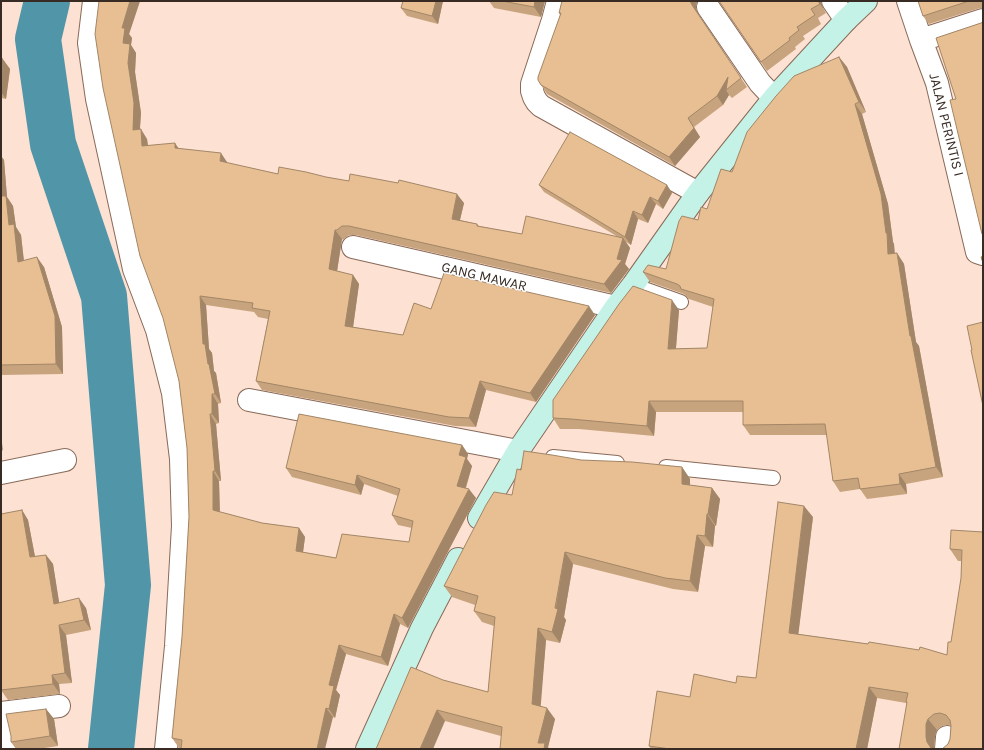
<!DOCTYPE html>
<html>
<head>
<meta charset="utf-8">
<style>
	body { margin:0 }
	#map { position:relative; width:984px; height:750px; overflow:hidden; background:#fde1d2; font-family:Karla,sans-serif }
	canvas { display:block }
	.frame { position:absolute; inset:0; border:2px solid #372b24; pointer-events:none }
</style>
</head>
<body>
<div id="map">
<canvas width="984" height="750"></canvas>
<div class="frame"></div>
</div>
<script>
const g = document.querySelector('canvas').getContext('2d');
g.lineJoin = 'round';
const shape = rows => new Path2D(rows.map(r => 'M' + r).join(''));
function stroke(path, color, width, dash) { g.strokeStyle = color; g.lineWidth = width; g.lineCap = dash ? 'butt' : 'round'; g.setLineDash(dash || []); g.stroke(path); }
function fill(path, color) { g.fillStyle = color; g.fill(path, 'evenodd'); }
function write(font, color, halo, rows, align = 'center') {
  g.font = font + ' Karla,sans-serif'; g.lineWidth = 3; g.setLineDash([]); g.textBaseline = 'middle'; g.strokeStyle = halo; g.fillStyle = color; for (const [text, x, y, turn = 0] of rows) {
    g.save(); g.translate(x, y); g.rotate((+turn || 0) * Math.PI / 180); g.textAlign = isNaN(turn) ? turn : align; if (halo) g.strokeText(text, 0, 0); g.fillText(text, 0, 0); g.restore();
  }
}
stroke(shape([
	[47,1,38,39,53,144,104,296,128,585,111,749]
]), '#5195a8', 46);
const lane = shape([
	[633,285,681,302],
	[553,457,617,463],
	[666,467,773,478]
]);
const street = shape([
	[94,1,89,43,97,99,134,269,157,330,173,393,181,459,183,526,176,646,166,749],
	[558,1,553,20,532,84,532,91,534,97,537,102,541,106,698,193],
	[833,1,846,20],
	[908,1,921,40,937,83,977,252,983,254],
	[708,7,760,83,774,98],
	[921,40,983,20],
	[353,247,616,307],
	[249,400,518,451],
	[1,473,65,460],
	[1,713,59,706],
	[1,727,6,749],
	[946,749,947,737]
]);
const secondary = shape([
	[479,518,518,451,616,307,633,285,698,193,774,98,846,20,866,1],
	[367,749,422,628,458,559]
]);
stroke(lane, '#886a59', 16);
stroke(street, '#886a59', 24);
stroke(secondary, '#886a59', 24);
stroke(lane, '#fff', 14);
stroke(street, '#fff', 22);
stroke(secondary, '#c4f2e6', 22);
fill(shape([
	[99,1,140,1,129,34,132,38,131,45,136,53,135,72,141,113,140,130,147,139,148,145,179,148,227,162,227,163,278,174,326,177,464,203,460,220,477,224,479,226,522,234,618,237,544,192,539,185,667,185,672,193,663,209,656,204,648,223,638,219,631,245,626,242,630,248,625,264,629,269,611,293,356,235,349,235,343,240,342,239,337,271,353,275,359,284,353,327,403,335,431,309,595,315,536,402,486,390,476,427,455,426,262,390,256,381,268,319,258,317,254,312,206,305,209,349,212,353,214,371,216,373,221,403,218,404,219,423,216,424,221,481,219,481,220,512,262,523,299,528,305,537,303,552,336,558,409,542,412,528,398,525,392,515,398,496,364,484,361,495,292,477,286,468,462,445,468,454,467,459,472,466,466,488,476,498,408,628,400,624,388,666,346,654,336,690,340,695,335,718,333,717,181,748,179,748,172,738,182,637,189,517,187,448,179,381],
	[403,1,443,1,438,24,407,16,401,8],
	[489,1,545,1,541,17,494,8],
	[562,1,697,1,696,8,698,14,747,87,732,98,729,95,723,105,694,127,700,137,675,166,547,94,541,85,560,15,559,13],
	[719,1,821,2,823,8,826,13,818,18,821,24,803,36,805,39,795,47,796,49,767,71],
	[918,1,983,1,983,8,980,8,929,24,923,16],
	[839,57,847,67,866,112,862,114,888,204,893,242,894,244,895,253,897,253,904,264,916,342,919,346,943,477,906,484,907,494,867,499,860,489,840,492,833,481,827,435,750,435,743,425,743,412,656,412,654,436,579,429,560,429,553,418,679,310,676,349,707,348,713,307,689,299,684,294,650,282,643,272,666,269,698,220,707,209,732,172],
	[1,58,2,58,10,69,6,99,1,98],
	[1,156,4,160,7,197,13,206,16,227,21,235,24,260,44,267,62,327,63,374,1,375],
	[581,460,682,467,690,479,690,485,712,488,720,499,716,526,715,526,713,547,705,546,698,592,673,589,573,564,564,617,566,620,560,643,546,640,540,706,555,719,548,747,501,736,445,721,376,749,443,680,488,692,494,626,482,622,474,611,475,605,452,597,444,586,512,495,521,470],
	[22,510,28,520,35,557,46,555,53,564,59,603,86,608,91,630,66,635,72,683,59,684,60,694,8,700,1,690],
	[813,517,798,634,947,655,951,642,961,578,962,561,958,561,950,549,983,532,983,749,948,744,950,739,951,726,948,725,942,726,937,730,935,736,934,749,899,749,907,704,906,703,877,698,867,749,651,749,649,746,690,697,736,683,756,678],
	[46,709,54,719,58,746,38,749,16,749,11,742]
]), '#c8a47e');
fill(shape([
	[130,1,140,1,129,34,132,38,131,45,136,53,135,72,141,113,139,139,133,130,122,28],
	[436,1,443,1,438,24,432,16],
	[535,1,545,1,541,17,534,7],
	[690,1,697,1,696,8,698,14,747,87,692,5],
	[818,1,821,1,823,8,826,13],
	[839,57,847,67,866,112,859,102],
	[2,58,10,69,6,99,1,92,1,69],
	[728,77,726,90,729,95,723,105,717,96],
	[855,104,862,114,888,204,893,242,894,244,895,265,888,254,886,233],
	[688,118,700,137,675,166,669,157],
	[141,129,147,139,149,155,142,146],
	[175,143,181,152,175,148],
	[221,153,227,162,227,171,220,161],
	[1,156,4,160,7,197,13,206,16,227,21,235,25,273,18,262,9,225,1,196],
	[667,185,672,193,663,209,658,201],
	[457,194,464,203,458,228,452,219],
	[650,197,656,204,648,223,642,215],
	[633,211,638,219,631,245,625,237],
	[335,230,342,239,336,278,329,269],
	[623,238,630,248,625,264,629,269,611,293,604,284,617,259],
	[897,253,904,264,916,342,919,346,943,477,936,467,910,336],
	[37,257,44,267,62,327,63,374,56,364],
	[353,275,359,284,352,335,345,326],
	[200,296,206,305,209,349,212,353,214,371,216,373,221,403,215,394,203,344],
	[672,300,679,310,675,359,668,349],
	[589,306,595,315,536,402,530,393],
	[480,381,486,390,476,427,469,418],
	[212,394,218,404,219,423,212,414],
	[649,401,656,412,654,436,647,426],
	[210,414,216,424,221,481,215,471],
	[1,435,3,451,1,448],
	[462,445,468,454,467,459,472,466,463,496,457,486,459,455],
	[682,467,690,479,690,496,682,484],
	[213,471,219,481,220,520,213,510],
	[899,474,906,484,907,494,900,484],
	[357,475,364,484,361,495,355,485],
	[712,488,720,499,716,526,708,514],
	[469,489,476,498,408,628,402,618],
	[804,506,813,517,797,645,789,633],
	[22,510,28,520,37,567,30,557],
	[707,514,715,526,713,547,705,536],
	[299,528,305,537,302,560,296,551],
	[697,535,705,546,698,592,690,581],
	[565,552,573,564,564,617,566,620,560,643,552,632],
	[46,555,53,564,61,614,54,604],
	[79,598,86,608,91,630,84,620],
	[394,614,400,624,388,666,381,657],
	[59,625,66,635,72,683,65,673],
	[538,628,546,640,540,715,532,704],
	[339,645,346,654,336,690,340,695,335,718,329,709,329,685],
	[52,675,59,684,60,694,53,684],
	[869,687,877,698,867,749,856,749],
	[326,708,333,717,325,749,317,749],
	[547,708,555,719,548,747,549,749,542,749,538,743],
	[46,709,54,719,58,746,50,736],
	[437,710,445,721,433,749,420,749],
	[928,719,937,730,935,736,934,749,931,749,927,742,926,737,926,724]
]), '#a28667');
const building = shape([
	[99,1,130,1,122,28,125,28,123,43,130,44,128,63,134,103,133,130,141,129,142,146,175,143,175,148,221,153,220,161,278,174,279,167,306,172,326,177,349,181,350,174,398,183,399,180,457,194,452,219,477,224,477,226,522,234,526,216,623,238,617,259,622,260,604,284,349,226,342,226,337,230,335,230,329,269,353,275,345,326,403,335,414,303,431,309,444,273,589,306,530,393,480,381,469,418,449,417,256,381,270,311,252,308,253,303,200,296,203,344,205,344,208,364,209,364,215,394,212,394,212,414,210,414,215,471,213,471,213,510,262,523,299,528,296,551,336,558,342,534,409,542,413,521,392,515,400,489,357,475,355,485,286,468,299,414,462,445,459,455,466,457,457,486,469,489,402,618,394,614,381,657,339,645,329,685,334,686,329,709,326,708,317,749,181,749,182,740,172,738,182,637,189,517,187,448,179,381,163,318,140,256,103,88,95,34,99,1],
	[403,1,436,1,432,16,401,8,403,1],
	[502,1,535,1,534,7,502,1],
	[562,1,690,1,692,5,741,78,726,90,728,77,717,96,688,118,694,128,669,157,541,85,538,80,538,77,561,13,559,13,562,1],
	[719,1,818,1,820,4,811,9,815,15,797,27,799,30,789,38,790,40,761,62,719,1],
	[918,1,969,1,923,16,918,1],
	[983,22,983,235,982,234,950,100,956,99,936,38,981,23,983,22],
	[839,57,859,102,855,104,881,194,886,233,887,233,888,254,897,253,910,336,911,336,936,467,899,474,900,484,860,489,858,478,833,481,825,424,743,425,743,401,649,401,647,426,571,419,553,418,553,400,619,304,633,286,672,300,668,349,707,348,714,299,681,289,680,286,677,284,643,272,648,265,666,269,679,221,682,216,698,220,701,207,707,209,721,169,732,172,747,132,776,96,794,76,839,57],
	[1,58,2,58,1,69,1,58],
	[570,132,667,185,658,201,650,197,642,215,633,211,625,237,539,185,570,132],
	[1,196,6,196,9,225,14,224,18,262,37,257,55,316,56,364,1,365,1,196],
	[983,256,983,263,981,257,983,256],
	[983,322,983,406,971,350,972,350,967,326,983,322],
	[524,451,552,455,581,460,632,462,682,467,682,484,712,488,708,514,707,514,705,536,697,535,690,581,665,578,565,552,555,608,558,609,552,632,538,628,532,704,547,708,538,743,545,743,544,749,500,749,502,727,437,710,420,749,376,749,411,667,443,680,488,692,495,617,474,611,478,596,444,586,486,505,494,492,512,495,517,469,521,470,524,451],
	[778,502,804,506,789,633,868,644,869,642,919,650,920,647,947,655,948,642,951,642,961,578,962,550,950,549,951,530,983,532,983,749,942,749,948,744,950,739,951,726,950,720,946,715,940,713,934,714,928,719,926,724,926,737,927,742,931,748,934,749,899,749,907,702,906,702,908,693,869,687,856,749,670,749,649,746,657,691,690,697,694,674,736,683,737,676,756,678,778,502],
	[22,510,30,557,46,555,54,604,79,598,84,620,59,625,65,673,52,675,53,684,1,690,1,514,22,510],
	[46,709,50,736,11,742,11,736,6,714,46,709]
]);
fill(building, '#e8bf93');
stroke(building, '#a28667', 1);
write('14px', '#372b24', '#fff', [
	["JALAN PERINTIS I",946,125,76],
	["GANG MAWAR",484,277,13]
]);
</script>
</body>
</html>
